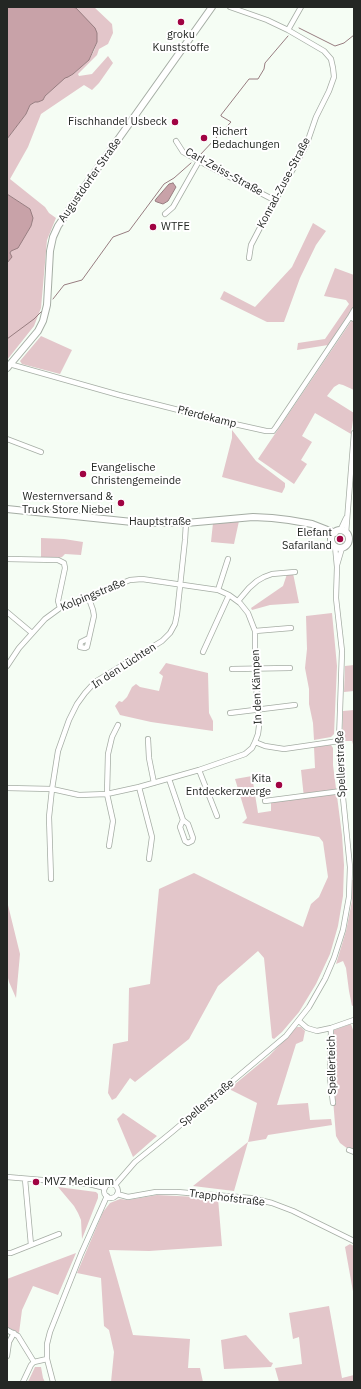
<!DOCTYPE html>
<html>
<head>
<meta charset="utf-8">
<style>
	body { margin:0 }
	#map { position:relative; width:361px; height:1389px; overflow:hidden; background:#f5fdf4; font-family:"IBM Plex Sans",sans-serif }
	canvas { display:block }
	.frame { position:absolute; inset:0; border:8px solid #242724; pointer-events:none }
</style>
</head>
<body>
<div id="map">
<canvas width="361" height="1389"></canvas>
<div class="frame"></div>
</div>
<script>
const g = document.querySelector('canvas').getContext('2d');
g.lineJoin = 'round';
function fill(path, color) { g.fillStyle = color; g.fill(path, 'evenodd'); }
const shape = rows => new Path2D(rows.map(r => 'M' + r).join(''));
function stroke(path, color, width, dash) { g.strokeStyle = color; g.lineWidth = width; g.lineCap = dash ? 'butt' : 'round'; g.setLineDash(dash || []); g.stroke(path); }
function write(font, color, halo, rows, align = 'center') {
  g.font = font + ' "IBM Plex Sans",sans-serif'; g.lineWidth = 4; g.setLineDash([]); g.textBaseline = 'middle'; g.strokeStyle = halo; g.fillStyle = color; for (const [text, x, y, turn = 0] of rows) {
    g.save(); g.translate(x, y); g.rotate((+turn || 0) * Math.PI / 180); g.textAlign = isNaN(turn) ? turn : align; if (halo) g.strokeText(text, 0, 0); g.fillText(text, 0, 0); g.restore();
  }
}
fill(shape([
	[72,7,94,7,112,24,113,33,108,44,99,49,97,55,78,74,79,76,92,74,108,56,113,63,99,83,92,90,84,85,41,114,28,147,10,179,45,207,49,213,56,218,47,240,41,308,34,326,7,360,7,263,11,251,25,236,32,224,30,209,7,194,7,139,26,114,30,105,35,102,38,102,43,100,45,96,65,77,68,77,73,74,89,60,94,51,97,42,82,16,76,8],
	[313,223,326,231,316,245,300,278,284,322,267,322,220,299,224,291,255,307,292,267],
	[335,268,354,275,354,307,328,345,297,350,298,343,325,339,349,304,346,300,324,296],
	[352,320,354,321,354,390,343,385,339,384,334,387,327,396,354,413,351,434,315,413,302,436,312,442,301,460,307,464,294,484,258,459],
	[41,336,72,350,60,374,22,364,20,361],
	[232,430,256,461,285,483,285,487,282,493,222,477,232,438],
	[239,521,234,544,211,542,213,523],
	[41,538,64,539,83,542,81,555,65,554,62,557,59,558,41,558],
	[293,573,299,603,270,605,252,610,251,608,283,586,287,574],
	[332,613,337,666,334,734,331,737,314,740,313,723,309,704,309,689,305,668,307,649,306,616],
	[166,663,208,673,209,713,213,721,213,731,151,722,120,715,115,706,119,701,122,702,127,697,132,687,136,684,140,687,159,691,163,676,159,673],
	[354,665,354,691,344,692,345,666],
	[354,710,354,748,352,741,342,741,343,711],
	[331,745,333,748,333,765,342,835,344,865,343,896,338,926,330,954,316,984,299,1012,282,1032,274,1039,272,1038,264,958,258,951,218,986,189,1039,135,1082,130,1078,116,1098,112,1100,108,1093,113,1044,128,1041,129,988,150,984,159,889,194,873,303,927,311,904,319,897,328,877,323,842,319,837,242,823,247,818,235,779,252,776,258,813,271,811,271,802,304,798,301,770,315,768,314,747],
	[352,880,354,880,354,1005,352,1006,349,991,346,968,343,961,336,964,346,931,352,901],
	[7,901,20,954,16,998,9,982,7,974],
	[351,1024,354,1033,354,1150,348,1149,340,1143,336,1136,331,1075,334,1030],
	[297,1027,301,1027,305,1031,303,1041,296,1044,277,1105,308,1103,310,1120,331,1119,332,1125,268,1135,266,1139,248,1142,234,1191,193,1186,248,1142,257,1103,229,1089,269,1056],
	[123,1113,157,1136,133,1157,117,1119],
	[58,1187,96,1192,98,1194,98,1198,82,1239,81,1220,78,1213,74,1206],
	[157,1195,218,1198,222,1246,149,1251,109,1250,133,1335,190,1339,188,1368,200,1368,203,1382,111,1382,114,1352,109,1330,104,1326,101,1278,77,1273,103,1212,110,1203,120,1199,128,1200],
	[350,1244,354,1246,354,1297,345,1247],
	[76,1253,58,1295,33,1286,22,1310,19,1333,7,1327,7,1279],
	[329,1306,342,1378,354,1375,354,1382,279,1382,275,1368,302,1364,299,1337,293,1339,289,1313],
	[246,1335,270,1362,273,1363,271,1367,224,1369,221,1340],
	[35,1367,41,1367,43,1378,45,1382,28,1382]
]), '#e3c6ca');
const water = shape([
	[7,7,72,7,76,8,95,28,97,33,97,42,89,60,73,74,68,77,65,78,45,96,43,100,38,102,35,102,30,105,26,114,7,139,7,7],
	[173,183,176,187,168,201,163,204,157,202,155,201,156,199,169,184,173,183],
	[7,194,30,209,33,218,31,226,18,248,11,251,10,253,12,257,7,263,7,194]
]);
fill(water, '#c8a2a8');
stroke(water, '#977d80', 1);
stroke(shape([
	[299,28,335,46,344,43,354,35],
	[200,155,231,122,221,116,221,115,249,79,258,79,264,69,265,63,288,36],
	[53,299,64,285,82,280,113,237,129,231,164,184,174,178,191,163],
	[7,339,34,319,42,311]
]), '#977d80', 1);
const minor = shape([
	[230,7,267,20,288,30,324,51,331,59,333,68,334,77,329,91,316,117,306,146,262,224,251,245,249,258],
	[288,30,301,7],
	[176,141,183,152,199,161,274,200],
	[165,214,173,207,199,161],
	[354,310,350,317,354,319],
	[10,364,13,365,119,395,230,423,266,431,273,431,276,427,350,317],
	[7,439,41,452],
	[340,531,346,518],
	[346,533,354,433],
	[7,559,58,560,64,563,65,568,58,601,60,608],
	[337,565,342,548],
	[218,590,228,559],
	[88,596,93,610,94,616,87,647,85,648,80,647,81,642,89,638],
	[238,601,249,588,257,581,264,577,272,574,295,572],
	[7,612,32,633],
	[255,631,291,628],
	[203,652,229,595],
	[7,666,19,648,45,619,60,608,130,580,142,579,218,590,229,595,240,603,248,613,255,631,255,669,259,726,258,734,255,742,252,748,245,754,199,770,139,787,107,794,79,795,52,789,7,788],
	[232,669,290,668],
	[230,713,295,705],
	[148,739,149,758,154,783],
	[255,742,265,746,284,749,339,741],
	[199,770,217,816],
	[169,779,183,820,180,827,185,841,188,843,192,841,193,838,188,824,183,820],
	[139,787,152,837,149,859],
	[265,801,342,791],
	[109,846,113,821,107,794,108,754,112,737,118,725],
	[51,879,49,817,52,789,58,751,69,720,77,704,85,693,95,682,162,641,170,633,175,624,177,614,185,540,186,523],
	[299,1021,307,1028,317,1031,331,1028,354,1020],
	[331,1028,330,1078,333,1103],
	[349,1150,354,1152],
	[7,1177,89,1184,105,1188],
	[25,1179,31,1245],
	'104 1191a7 7 0 1 1 14 0a7 7 0 1 1-14 0Z',
	[115,1185,135,1162,172,1132,286,1036,309,1007,325,979,334,958,343,930,349,897,350,867,340,768,339,741,342,651,336,598,337,567,335,546],
	[117,1194,128,1197,156,1192,177,1192,251,1198,272,1203,293,1211,354,1241],
	[7,1253,11,1253,59,1234],
	[7,1330,18,1336,34,1362],
	[7,1356,9,1342,14,1333],
	[23,1382,31,1365,34,1362,47,1359],
	[53,1382,47,1359,47,1344,50,1332,81,1254,107,1196]
]);
const major = shape([
	[7,368,38,331,43,321,47,305,50,251,53,237,58,226,85,186,212,7],
	[7,509,142,523,186,523,253,517,272,518,289,520,312,524,335,533],
	'331 539a9 9 0 1 1 18 0a9 9 0 1 1-18 0Z'
]);
stroke(minor, '#a5ada4', 6);
stroke(major, '#a5ada4', 8);
stroke(minor, '#fff', 4.5);
stroke(major, '#fff', 6);
for (const [x, y, r, color] of [
	[181,22,4,"#a00342"],
	[175,122,4,"#a00342"],
	[204,138,4,"#a00342"],
	[153,227,4,"#a00342"],
	[83,474,4,"#a00342"],
	[121,503,4,"#a00342"],
	[340,539,4,"#a00342"],
	[279,785,4,"#a00342"],
	[36,1182,4,"#a00342"]
]) { const dot = new Path2D(); dot.arc(x, y, r, 0, 2 * Math.PI); g.fillStyle = color; g.fill(dot); stroke(dot, '#fff', 1.5); }
write('11px', '#242724', '#fff', [
	["groku",181,35,"center"],
	["Kunststoffe",181,48,"center"],
	["Fischhandel Usbeck",167,122],
	["Richert",212,132,"left"],
	["Bedachungen",212,145,"left"],
	["WTFE",161,227,"left"],
	["Evangelische",91,468,"left"],
	["Christengemeinde",91,481,"left"],
	["Westernversand &",113,497],
	["Truck Store Niebel",113,510],
	["Elefant",332,533],
	["Safariland",332,546],
	["Kita",271,779],
	["Entdeckerzwerge",271,792],
	["MVZ Medicum",44,1182,"left"]
], 'right');
write('11px', '#242724', '#fff', [
	["Carl-Zeiss-Straße",224,172,29],
	["Augustdorfer Straße",90,180,-55],
	["Konrad-Zuse-Straße",284,183,-62],
	["Pferdekamp",207,417,14],
	["Hauptstraße",160,522],
	["Kolpingstraße",93,595,-22],
	["In den Lüchten",124,666,-33],
	["In den Kämpen",257,687,-92],
	["Spellerstraße",341,764,-92],
	["Spellerteich",332,1065,-91],
	["Spellerstraße",207,1103,-40],
	["Trapphofstraße",227,1198,7]
]);
</script>
</body>
</html>
